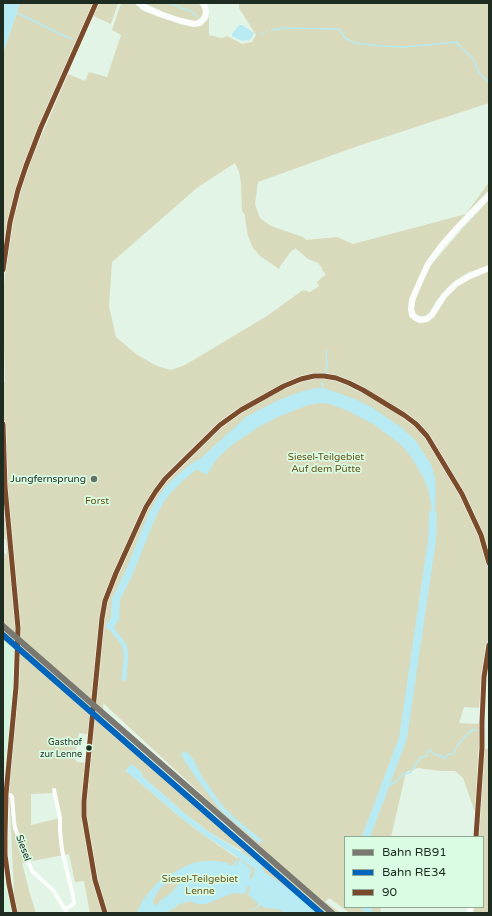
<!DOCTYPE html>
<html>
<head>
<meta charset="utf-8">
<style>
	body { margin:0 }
	#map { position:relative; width:492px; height:916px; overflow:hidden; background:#e1f4e6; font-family:"Varela Round",sans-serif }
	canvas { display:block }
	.frame { position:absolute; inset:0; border:4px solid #1f2c22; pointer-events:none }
	.legend { position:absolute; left:344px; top:836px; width:140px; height:72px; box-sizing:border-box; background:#d9fce2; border:1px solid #8fa995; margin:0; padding:5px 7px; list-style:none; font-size:12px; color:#1f2c22 }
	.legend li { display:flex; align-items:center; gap:8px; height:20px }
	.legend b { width:20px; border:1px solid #8fa995 }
</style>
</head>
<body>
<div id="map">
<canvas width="492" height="916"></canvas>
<div class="frame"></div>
<ul class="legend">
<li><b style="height:5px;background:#7b7872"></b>Bahn RB91</li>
<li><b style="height:5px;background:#0065bd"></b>Bahn RE34</li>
<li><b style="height:5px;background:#7a4b2a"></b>90</li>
</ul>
</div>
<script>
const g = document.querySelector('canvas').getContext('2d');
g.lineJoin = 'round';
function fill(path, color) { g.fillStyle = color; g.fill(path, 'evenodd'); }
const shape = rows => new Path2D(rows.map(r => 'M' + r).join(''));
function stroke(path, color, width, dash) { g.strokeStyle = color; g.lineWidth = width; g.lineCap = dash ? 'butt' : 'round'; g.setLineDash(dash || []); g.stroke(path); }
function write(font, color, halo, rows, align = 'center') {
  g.font = font + ' "Varela Round",sans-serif'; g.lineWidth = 3.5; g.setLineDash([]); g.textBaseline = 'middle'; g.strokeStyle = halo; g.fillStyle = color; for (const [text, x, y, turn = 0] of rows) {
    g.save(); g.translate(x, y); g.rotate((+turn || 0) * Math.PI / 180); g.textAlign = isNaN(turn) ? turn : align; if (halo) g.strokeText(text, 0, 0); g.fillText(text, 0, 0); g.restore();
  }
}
fill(shape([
	[3,640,15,650,5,855,15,913,3,913]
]), '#d4f3dc');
fill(shape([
	[20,3,93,3,23,165,3,256,3,53],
	[98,3,118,3,111,24,93,16],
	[122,3,135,3,141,10,159,17,181,24,197,25,207,21,209,16,209,35,221,38,227,36,242,44,252,42,256,35,239,8,239,3,489,3,489,103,358,146,258,182,255,204,260,218,271,226,303,237,306,240,337,237,353,244,466,214,489,182,489,190,466,214,426,263,419,277,411,318,415,321,421,323,428,321,451,290,472,277,489,271,489,556,478,535,484,551,489,573,489,632,482,676,479,708,464,707,459,723,480,724,475,812,463,778,455,771,439,771,418,768,406,772,391,837,345,837,345,907,380,907,381,913,350,913,329,898,325,902,341,913,90,913,84,881,75,882,69,854,22,863,30,894,36,913,15,913,9,792,15,650,3,640,3,552,7,555,6,540,3,537,3,530,4,530,3,522,3,383,5,382,3,301,5,273,13,223,20,191,28,167,68,74,85,81,89,72,107,77,121,35,112,30,120,6],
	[235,163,239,172,241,183,242,211,245,215,245,218,248,236,253,248,260,256,279,269,281,265,292,250,294,250,295,248,308,259,318,263,322,268,322,270,325,273,325,275,317,282,319,286,310,292,303,290,267,316,185,365,171,370,157,366,136,354,116,337,109,306,112,262,198,187],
	[103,703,265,853,263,858,268,868,104,719],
	[79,733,90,735,87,763,77,762,74,758],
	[141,771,143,777,188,816,209,832,242,851,237,858,201,833,180,817,137,780],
	[55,793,60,818,31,825,31,794],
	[145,3,198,3,205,11,204,16,196,21,182,20,163,12],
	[489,200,489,265,467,273,456,280,447,288,436,301,429,313,423,317,417,315,415,312,414,308,418,290,431,265,463,228],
	[484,749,489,749,489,913,472,913,473,907,483,907,483,837,478,837]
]), '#d9dabc');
fill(shape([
	[3,3,20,3,3,53],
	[239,25,242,25,254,33,252,38,249,40,242,41,232,36,232,34],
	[316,388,323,388,330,390,357,400,373,408,402,428,415,440,431,464,435,478,436,491,434,525,432,525,431,504,428,489,423,477,412,458,402,446,391,437,373,424,348,411,330,404,321,403,308,405,278,417,262,425,233,444,224,452,216,460,207,475,196,469,192,468,191,467,246,417,255,412,281,399,303,391],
	[185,751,192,757,203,778,223,806,235,818,262,840,260,844,221,811,197,779,182,757,181,754],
	[131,764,141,771,143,777,188,816,209,832,258,862,262,866,264,872,279,882,303,899,318,913,285,913,278,909,264,908,261,905,254,910,250,910,255,908,259,904,248,895,251,883,252,883,251,882,255,869,201,833,180,817,137,780,134,778,125,771],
	[238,859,239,860,235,865,236,866,240,860,251,868,248,867,248,868,252,869,249,880,244,879,243,882,248,884,245,894,233,893,206,904,197,904,190,901,180,904,166,913,136,913,143,900,150,891,158,882,180,869,192,863,205,861,217,861,228,863,230,866,232,865],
	[176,876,181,878,178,885,171,893,160,901,157,905,155,905,153,903,153,901,158,891,171,878]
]), '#b7eaf2');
stroke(shape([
	[170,3,173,5,176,5,181,8,189,10,198,17],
	[15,12,71,39],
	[272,30,284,28,337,29,340,30,345,38,355,43,381,46,404,47,457,42,461,48,473,58,478,72,489,83],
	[266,32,267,31],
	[261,34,263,33],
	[325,373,327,367,326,350],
	[322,382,323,388],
	[386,783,388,786,390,785,397,781,403,774,409,773,411,772,421,757,427,756,429,750,438,756,441,755,444,758,446,758,448,754,453,754,458,745,459,744,468,733,473,730,477,730]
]), '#b7eaf2', 1.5);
stroke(shape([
	[109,625,122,642,125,647,126,656,124,679]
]), '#b7eaf2', 4.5);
stroke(shape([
	[110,626,115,619,116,599,129,573,151,518,158,504,167,491,180,478,192,468,200,463],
	[366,837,403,738,427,574,432,541,433,514],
	[234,877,263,887],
	[366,907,369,913]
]), '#b7eaf2', 8);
stroke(shape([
	[54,790,60,818,60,831,62,850,73,896,74,903,71,906,65,909],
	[3,794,10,795,12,797,14,821,15,828,32,871,53,890,67,913]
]), '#fafdfb', 4);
stroke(shape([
	[139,3,146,8,160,14,181,21,194,24,200,23,205,17,206,11,204,3],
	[489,195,457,228,442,245,428,264,422,277,412,300,411,309,412,315,416,318,420,320,427,319,432,315,444,296,456,284,470,276,489,268]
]), '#fafdfb', 6);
stroke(shape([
	[3,270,10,222,18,190,26,166,41,127,96,3],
	[3,424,5,487,18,628,16,687,6,794,5,836,5,855,9,884,15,913],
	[476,837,482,748,482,722,484,677,489,645],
	[105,913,95,880,84,816,84,801,102,618,105,601,116,573,146,507,156,491,165,479,220,425,241,410,284,386,301,379,314,376,324,376,336,378,349,383,363,390,404,415,416,424,427,436,462,494,481,535,489,563],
	[470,913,471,907]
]), '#fafdfb', 6);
stroke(shape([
	[3,270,10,222,18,190,26,166,41,127,96,3],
	[3,424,5,487,18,628,16,687,6,794,5,836,5,855,9,884,15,913],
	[476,837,482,748,482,722,484,677,489,645],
	[105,913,95,880,84,816,84,801,102,618,105,601,116,573,146,507,156,491,165,479,220,425,241,410,284,386,301,379,314,376,324,376,336,378,349,383,363,390,404,415,416,424,427,436,462,494,481,535,489,563]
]), '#7a4b2a', 5);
stroke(shape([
	[3,626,332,913]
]), '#7b7872', 6);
stroke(shape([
	[3,635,321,913]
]), '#0065bd', 6);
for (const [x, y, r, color] of [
	[94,479,4,"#637267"],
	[89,748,3.5,"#1f2c22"]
]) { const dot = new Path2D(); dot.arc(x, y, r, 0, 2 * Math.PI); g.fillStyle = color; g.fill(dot); stroke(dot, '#d9fce2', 1.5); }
write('9px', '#1f2c22', '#d9fce2', [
	["Gasthof",82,743],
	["zur Lenne",82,755]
], 'right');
write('10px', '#675319', '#d9fce2', [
	["Siesel-Teilgebiet",326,457],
	["Auf dem Pütte",326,469],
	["Forst",97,501],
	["Siesel-Teilgebiet",200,879],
	["Lenne",200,891]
]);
write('10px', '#1f2c22', '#d9fce2', [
	["Jungfernsprung",86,479]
], 'right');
write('10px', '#1f2c22', '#d9fce2', [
	["Siesel",23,848,70]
]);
</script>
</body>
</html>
